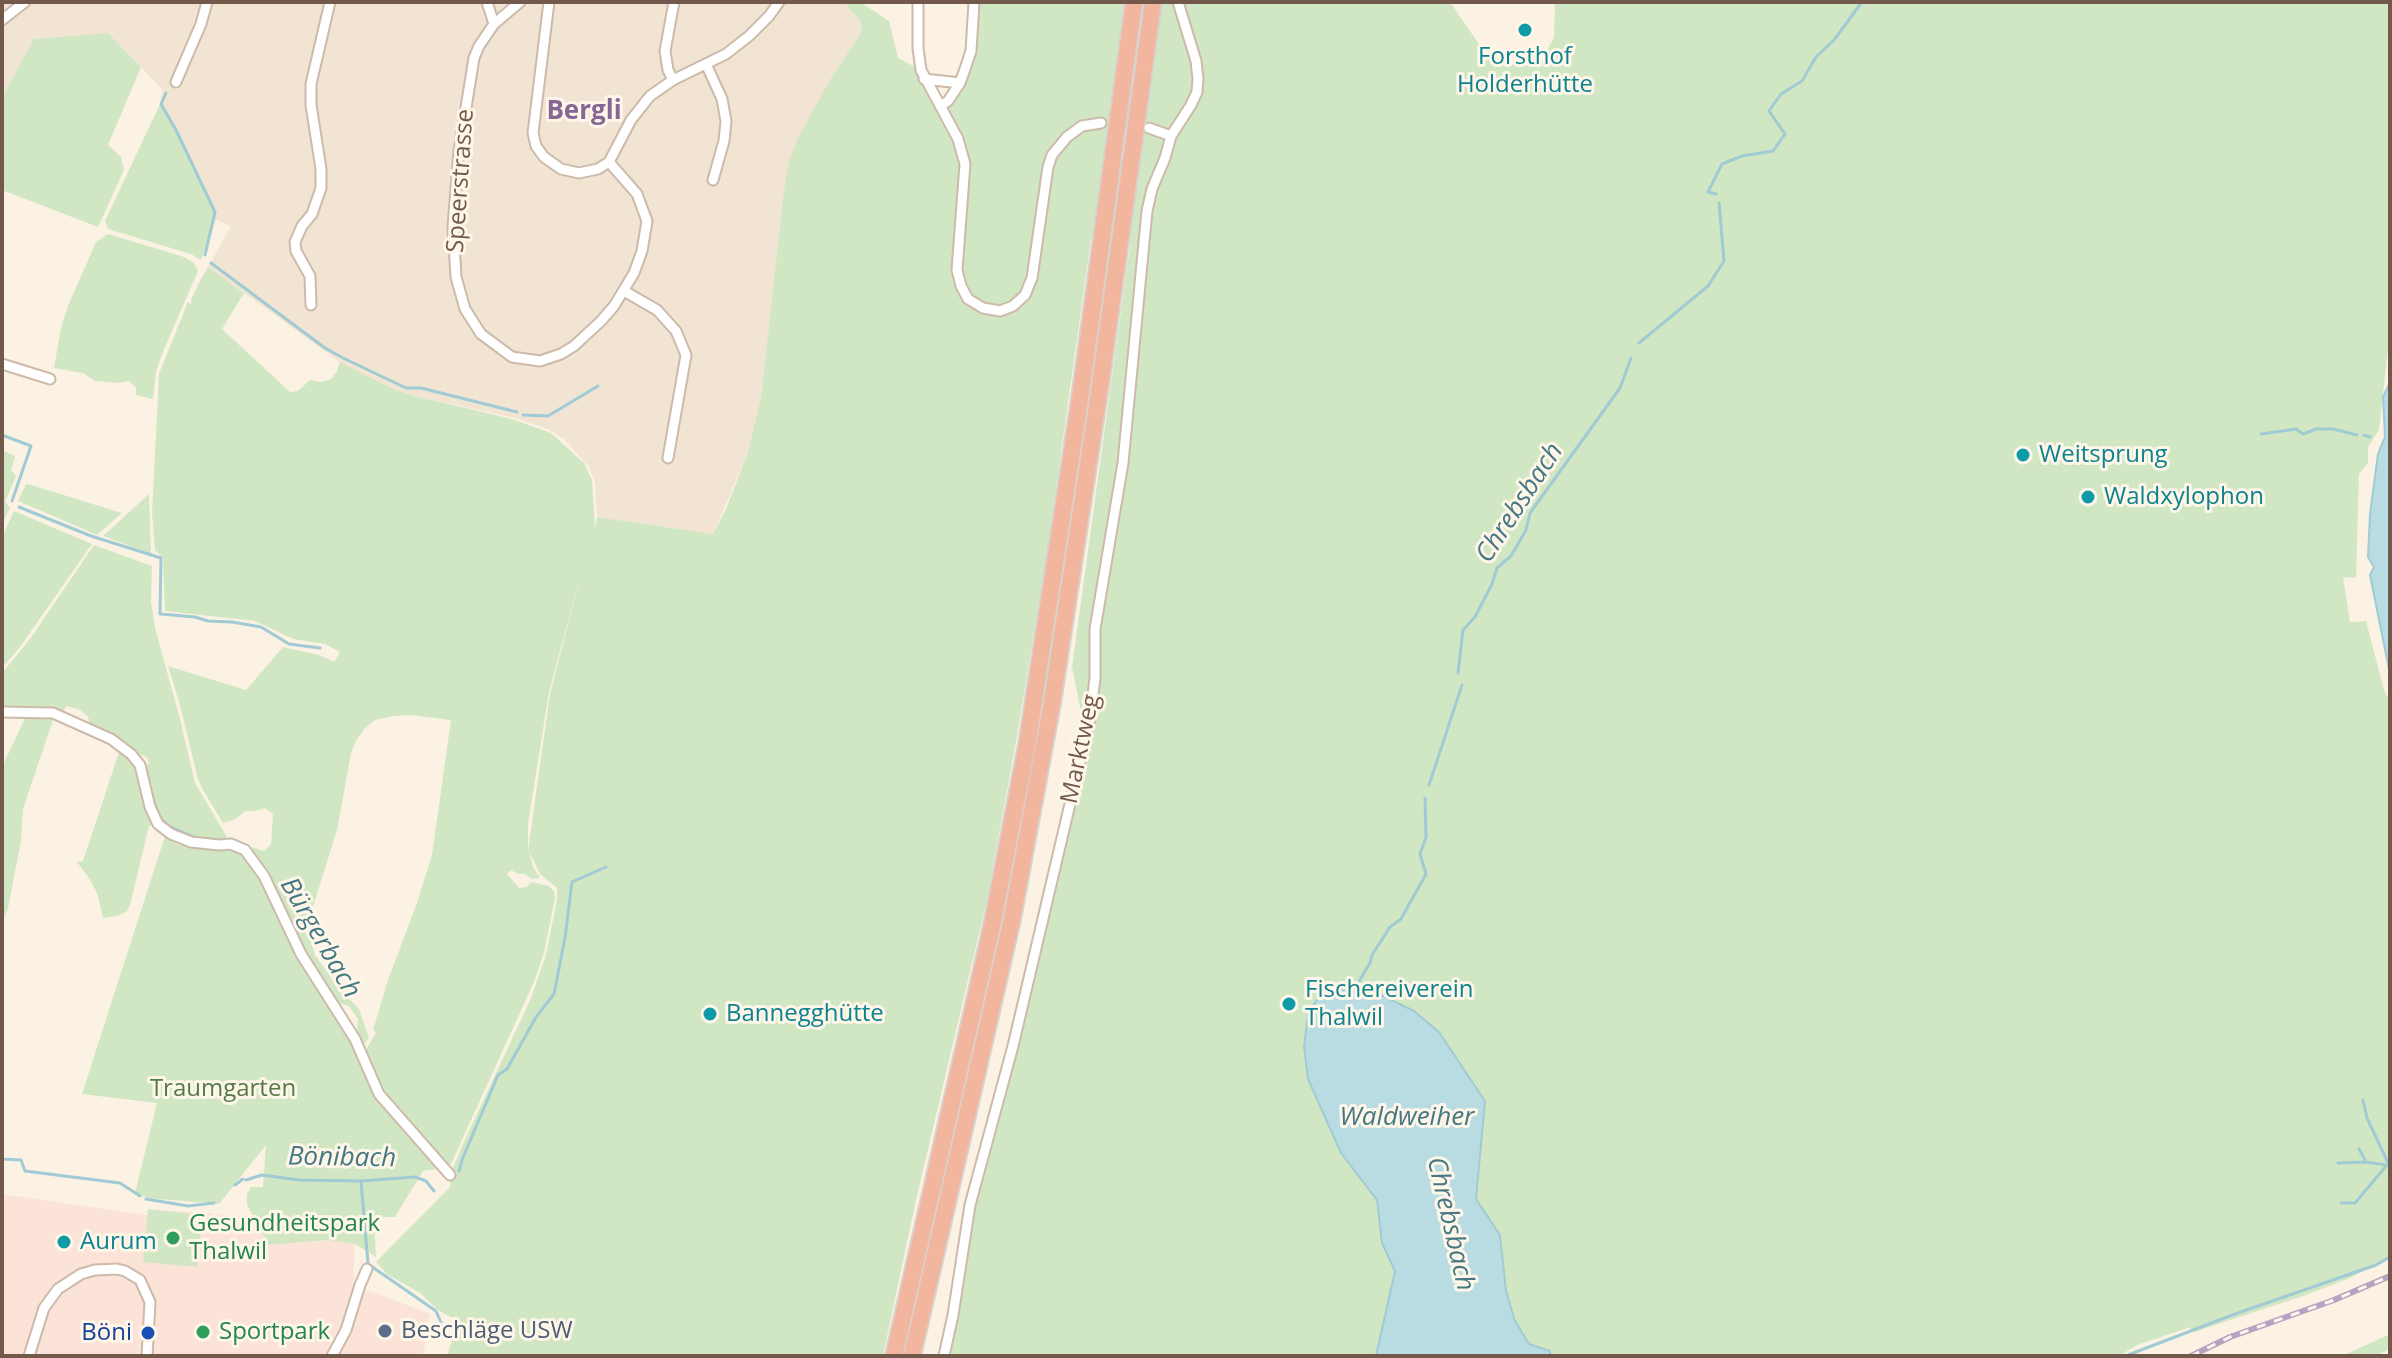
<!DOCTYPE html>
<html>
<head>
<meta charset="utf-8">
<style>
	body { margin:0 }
	#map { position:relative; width:2392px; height:1358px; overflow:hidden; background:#fbf2e3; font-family:"Open Sans",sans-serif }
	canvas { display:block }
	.frame { position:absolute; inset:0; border:4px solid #72594b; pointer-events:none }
</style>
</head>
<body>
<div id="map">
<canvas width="2392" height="1358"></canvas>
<div class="frame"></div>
</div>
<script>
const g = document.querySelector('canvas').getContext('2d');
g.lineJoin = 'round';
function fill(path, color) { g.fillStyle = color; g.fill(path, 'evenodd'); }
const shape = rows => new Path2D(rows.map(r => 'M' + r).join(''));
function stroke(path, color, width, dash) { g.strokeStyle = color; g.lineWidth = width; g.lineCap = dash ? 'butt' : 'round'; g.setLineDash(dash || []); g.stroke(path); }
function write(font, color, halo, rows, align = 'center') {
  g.font = font + ' "Open Sans",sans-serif'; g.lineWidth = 6; g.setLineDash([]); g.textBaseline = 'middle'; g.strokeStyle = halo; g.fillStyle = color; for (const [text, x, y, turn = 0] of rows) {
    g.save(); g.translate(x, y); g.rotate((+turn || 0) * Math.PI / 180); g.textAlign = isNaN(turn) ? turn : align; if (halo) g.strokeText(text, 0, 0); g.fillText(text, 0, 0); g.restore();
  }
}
fill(shape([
	[2,2,845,3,860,21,862,31,831,78,789,161,784,189,761,397,747,455,713,534,597,517,595,482,589,467,564,439,550,430,519,419,411,395,389,387,340,362,208,267,231,226,216,219,216,211,161,102,162,89,108,33,34,39,2,97]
]), '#f2e4d2');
fill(shape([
	[2,1194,147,1215,148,1209,255,1217,269,1245,328,1240,355,1244,353,1288,378,1294,430,1314,423,1356,2,1356]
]), '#fbe3d7');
fill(shape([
	[844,2,860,2,889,21,898,58,921,70,940,106,965,69,974,2,1450,2,1485,53,1513,64,1539,66,1554,37,1555,2,2390,2,2390,330,2379,430,2368,447,2368,463,2359,474,2356,578,2343,577,2350,622,2366,621,2384,690,2390,702,2390,1257,2350,1278,2306,1295,2194,1332,2190,1331,2191,1327,2137,1345,2119,1356,1550,1356,1549,1351,1529,1344,1515,1321,1506,1291,1500,1235,1476,1199,1485,1100,1439,1032,1308,1079,1341,1153,1377,1200,1382,1243,1395,1271,1376,1356,951,1356,977,1194,1014,1062,1047,912,1089,751,1072,667,1130,245,1091,239,1048,546,1016,742,986,904,916,1200,883,1356,447,1356,458,1321,438,1310,420,1293,387,1274,376,1262,450,1187,450,1175,463,1144,531,998,546,955,557,900,557,888,540,874,529,851,533,867,540,878,532,879,525,874,518,874,511,870,507,874,519,888,526,887,532,882,549,886,554,891,555,898,544,953,534,982,451,1164,447,1166,436,1164,438,1169,423,1171,395,1217,374,1217,376,1257,355,1244,328,1240,269,1245,247,1205,247,1194,251,1187,263,1187,266,1145,219,1204,147,1198,135,1193,157,1103,82,1094,165,836,179,845,231,846,244,854,254,865,363,1055,376,1033,373,1030,388,980,417,903,432,855,451,720,410,715,393,716,375,720,365,728,357,739,351,753,337,830,311,913,308,934,315,955,341,991,359,1009,369,1038,364,1044,357,1031,358,1019,349,1006,340,1003,315,969,247,846,264,851,271,844,273,814,265,808,255,811,245,811,234,820,223,823,203,790,198,779,180,705,168,666,246,690,283,647,319,655,334,662,340,652,325,644,293,639,255,621,165,611,163,558,155,550,152,513,159,374,188,302,192,304,191,300,201,279,208,267,244,293,222,329,290,392,298,391,310,380,321,382,331,379,337,371,340,362,389,387,411,395,512,419,551,433,584,463,592,480,595,528,597,517,713,534,726,509,747,455,761,397,784,189,789,161,799,136,831,78,862,31,860,21],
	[582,570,550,694,528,851,528,824,549,692],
	[108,33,141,67,108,145,121,157,124,170,98,227,2,190,2,97,34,39],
	[161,102,216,211,216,219,201,260,191,254,108,229,105,221],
	[108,234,184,257,194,263,198,271,162,354,156,372,153,399,136,395,136,387,129,381,117,383,95,381,83,373,54,368,61,328,68,306,96,242],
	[2,450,15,456,11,470,16,476,5,502,10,508,2,524],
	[26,484,31,485,122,513,97,535,18,501],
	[149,494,151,554,103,536],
	[14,511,92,544,20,647,2,668,2,537],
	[94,545,152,566,151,601,155,628,180,719,195,783,227,837,225,841,219,844,186,837,167,826,154,808,145,768,149,763,147,757,136,753,109,732,90,724,88,717,80,710,67,706,62,712,2,708,2,673,30,639],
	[26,716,54,717,23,809,21,841,8,908,2,922,2,767],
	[119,752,125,754,131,761,140,777,157,824,149,826,130,905,126,912,116,916,103,918,98,896,91,881,77,862,83,861],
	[148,1209,202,1215,197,1267,143,1262],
	[2390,1334,2390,1349,2375,1356,2342,1356]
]), '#d1e7c3');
const water = shape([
	[2390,382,2390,674,2370,575,2374,567,2368,557,2370,514,2378,454,2385,437,2383,397,2390,382],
	[1340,989,1381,995,1414,1011,1439,1032,1485,1101,1476,1199,1500,1235,1506,1291,1515,1321,1529,1344,1550,1351,1550,1356,1376,1356,1395,1271,1382,1243,1377,1200,1341,1153,1308,1079,1304,1047,1308,1014,1316,1001,1326,991,1340,989]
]);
fill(water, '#b9dce3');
stroke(water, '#a0cbd4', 2);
stroke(shape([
	[166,93,161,104,176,130,215,212,205,255],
	[1716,194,1708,192,1722,164,1742,156,1773,151,1785,134,1769,111,1781,94,1802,81,1816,57,1834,40,1862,2],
	[211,263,325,348,343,358,406,388,421,388,517,412],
	[1639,343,1708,286,1724,261,1719,203],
	[523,415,548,416,598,386],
	[2261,434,2296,429,2303,434,2316,429,2333,429,2357,435],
	[2,435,31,446,12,501],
	[2364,435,2370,437],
	[19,507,91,536,161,558,160,614,195,617,208,621,232,622,261,627,289,644,320,648],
	[1458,673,1463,630,1475,617,1492,584,1497,568,1511,556,1526,530,1530,513,1620,388,1631,358],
	[1429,785,1462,685],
	[152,797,161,819,170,827,196,838],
	[1352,993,1370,963,1372,955,1390,927,1401,919,1426,874,1420,854,1426,837,1425,798],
	[2363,1100,2367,1118,2389,1165],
	[2359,1149,2365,1160],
	[2,1159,21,1160,25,1171,120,1183,140,1196],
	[2338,1163,2366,1162,2386,1165],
	[459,1171,462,1160,498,1075,507,1069,536,1017,554,994,565,938,572,882,606,867],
	[246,1180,262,1175,299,1180,361,1181,415,1177,426,1181,434,1191],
	[361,1181,368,1264,436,1311,448,1339],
	[235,1185,243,1179],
	[146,1199,188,1206,214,1203],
	[2341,1203,2355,1203,2387,1165],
	[2128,1355,2235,1314,2376,1265,2390,1257]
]), '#a0cbd4', 3);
const street = shape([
	[487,2,494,24],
	[520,2,494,24,479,46,474,58,459,151,453,226,456,277,465,309,481,334,512,357,540,361,561,354,574,346,601,321,614,306,634,273,642,251,647,221,637,194,609,162],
	[549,2,533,133,536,146,544,157,561,169,579,173,598,169,609,162,631,120,650,96,673,80,726,54,749,36,769,16,779,2],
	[918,2,918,48,921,70,958,139,965,164,957,270,961,286,968,299,983,308,1000,311,1013,306,1025,295,1032,278,1048,167,1052,155,1067,137,1082,126,1101,123],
	[2,20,25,2],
	[706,64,722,99,726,121,724,141,713,180],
	[924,79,960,83],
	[673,80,668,70,665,51,674,2],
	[176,82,201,24,207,2],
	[940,106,948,101,960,83,965,69,971,51,974,2],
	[1149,128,1171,136],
	[624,291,657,310,676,331,686,355,668,458],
	[311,305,310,276,296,251,295,242,302,226,312,214,321,188,321,169,311,105,311,84,330,2],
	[2,364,50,379],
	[2,712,53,713,111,739,131,754,140,765,150,807,158,824,171,834,191,842,219,845,231,844,245,850,264,876,301,954,355,1039,379,1094,450,1175],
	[29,1356,44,1308,58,1289,81,1274,95,1270,117,1269,125,1271,140,1280,150,1302,147,1356],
	[332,1356,346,1330,360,1285,367,1269],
	[944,1356,953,1315,970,1205,1013,1046,1090,719,1095,678,1095,629,1123,463,1147,211,1152,189,1165,158,1171,136,1191,105,1197,92,1198,79,1196,61,1178,2]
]);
const highway = shape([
	[894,1356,992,926,1027,745,1080,399,1134,2],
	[912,1356,1012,919,1052,703,1100,386,1153,2]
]);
stroke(street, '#ccbaaa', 13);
stroke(highway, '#d8d1cd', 20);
stroke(street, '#fff', 9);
stroke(highway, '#f2b59d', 16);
const rail = shape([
	[2191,1356,2230,1337,2334,1300,2390,1276]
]);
stroke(rail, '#b5a3c3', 6);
stroke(rail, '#fef6e9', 3, [9]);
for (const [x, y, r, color] of [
	[1525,30,8,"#0f9aa8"],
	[2023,455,8,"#0f9aa8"],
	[2088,497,8,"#0f9aa8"],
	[1289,1004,8,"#0f9aa8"],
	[710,1014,8,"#0f9aa8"],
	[173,1238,8,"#2e9e5b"],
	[64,1242,8,"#0f9aa8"],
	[385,1331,8,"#5c6f8a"],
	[203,1332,8,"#2e9e5b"],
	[148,1333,8,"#1a4fb4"]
]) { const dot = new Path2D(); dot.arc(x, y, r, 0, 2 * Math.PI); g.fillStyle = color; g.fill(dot); stroke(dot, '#fef6e9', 3); }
write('24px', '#0d838f', '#fef6e9', [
	["Forsthof",1525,57,"center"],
	["Holderhütte",1525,85,"center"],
	["Weitsprung",2039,455],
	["Waldxylophon",2104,497],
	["Fischereiverein",1305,990],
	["Thalwil",1305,1018],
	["Bannegghütte",726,1014],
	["Aurum",80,1242]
], 'left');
write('24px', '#72594b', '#fef6e9', [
	["Speerstrasse",461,181,-86],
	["Marktweg",1081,749,-78]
]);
write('24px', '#547c46', '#fef6e9', [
	["Traumgarten",223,1089]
]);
write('24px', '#27864d', '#fef6e9', [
	["Gesundheitspark",189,1224],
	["Thalwil",189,1252],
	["Sportpark",219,1332]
], 'left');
write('24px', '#4e5e75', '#fef6e9', [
	["Beschläge USW",401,1331]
], 'left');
write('24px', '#164399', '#fef6e9', [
	["Böni",132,1333]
], 'right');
write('bold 26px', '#866695', '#fef6e9', [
	["Bergli",584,112]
]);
write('italic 26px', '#467884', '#fef6e9', [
	["Chrebsbach",1520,503,-57],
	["Bürgerbach",320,938,60],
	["Waldweiher",1407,1118],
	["Bönibach",342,1158,1],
	["Chrebsbach",1450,1224,77]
]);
</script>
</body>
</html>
